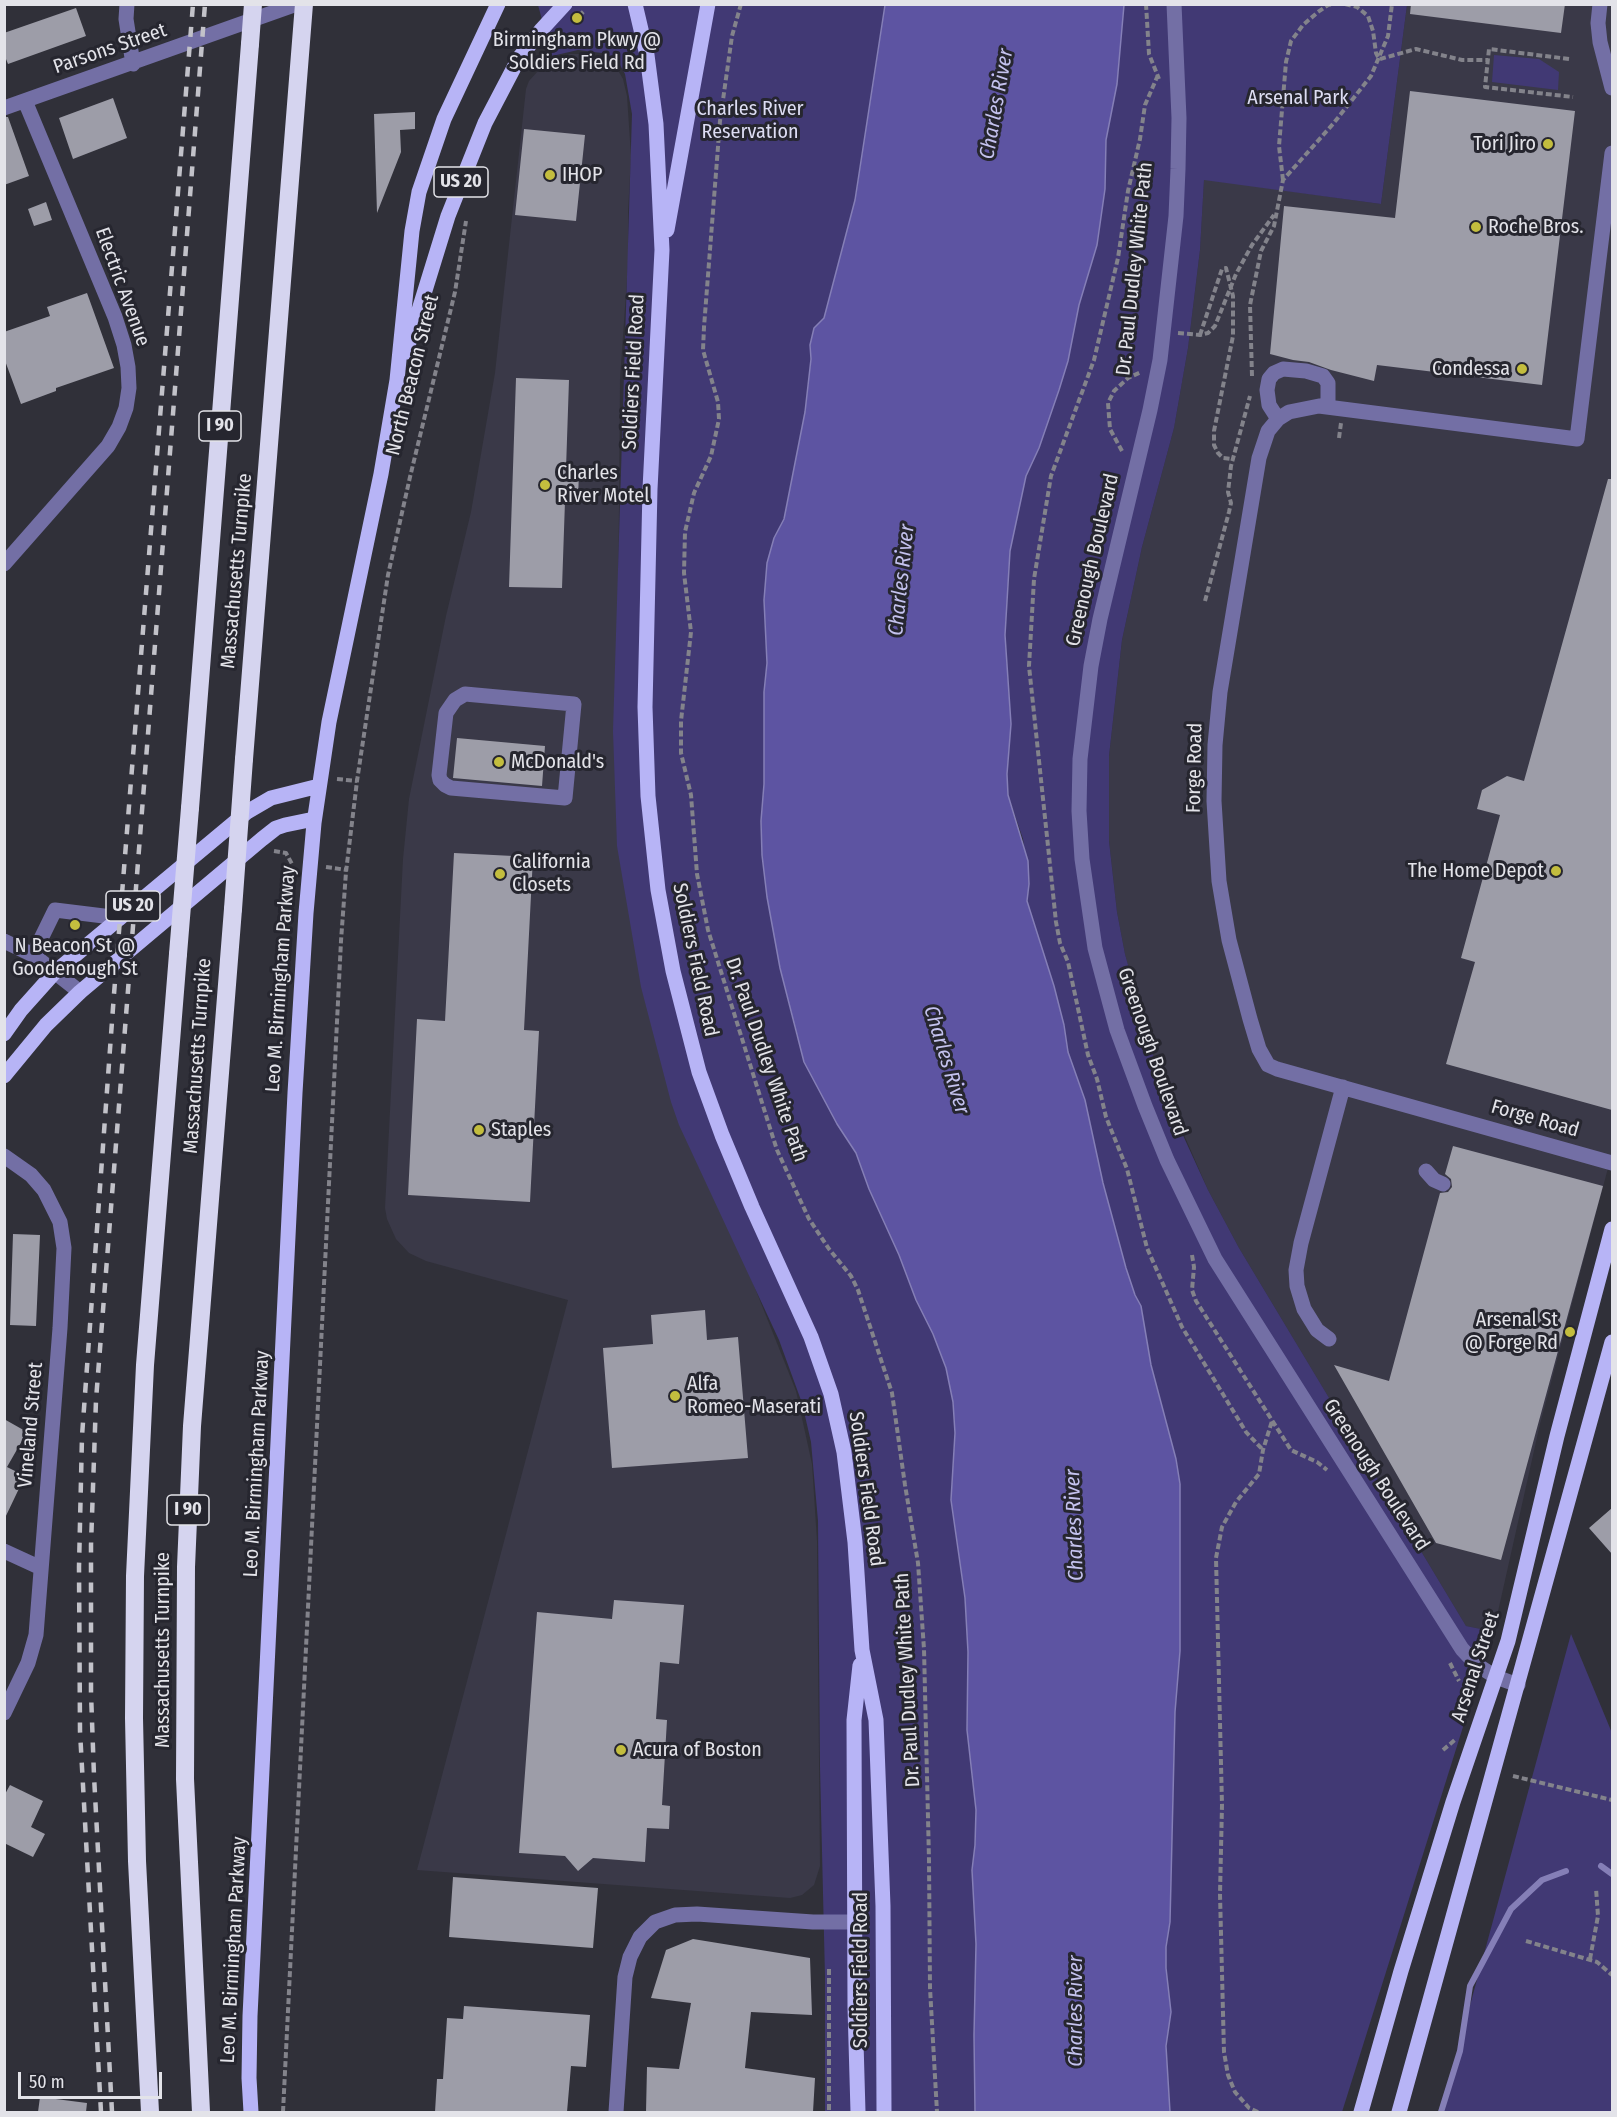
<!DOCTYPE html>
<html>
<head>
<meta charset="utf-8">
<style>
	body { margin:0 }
	#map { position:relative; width:1617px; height:2117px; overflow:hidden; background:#303039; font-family:"Fira Sans Condensed",sans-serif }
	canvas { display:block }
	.frame { position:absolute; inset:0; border:6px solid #e3e3e9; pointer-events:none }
	.scale { position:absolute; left:18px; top:2072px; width:144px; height:27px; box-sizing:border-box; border:3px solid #e3e3e9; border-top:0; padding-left:8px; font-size:18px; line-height:21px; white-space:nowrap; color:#e3e3e9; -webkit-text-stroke:4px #26262f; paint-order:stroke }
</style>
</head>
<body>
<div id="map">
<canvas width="1617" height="2117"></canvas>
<div class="frame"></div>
<div class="scale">50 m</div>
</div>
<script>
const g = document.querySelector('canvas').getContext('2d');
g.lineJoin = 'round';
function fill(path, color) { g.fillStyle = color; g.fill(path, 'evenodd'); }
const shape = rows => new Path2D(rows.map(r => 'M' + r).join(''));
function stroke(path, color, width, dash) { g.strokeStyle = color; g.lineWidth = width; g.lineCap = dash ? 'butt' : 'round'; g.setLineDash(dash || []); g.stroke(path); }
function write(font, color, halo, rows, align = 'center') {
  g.font = font + ' "Fira Sans Condensed",sans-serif'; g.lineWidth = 6; g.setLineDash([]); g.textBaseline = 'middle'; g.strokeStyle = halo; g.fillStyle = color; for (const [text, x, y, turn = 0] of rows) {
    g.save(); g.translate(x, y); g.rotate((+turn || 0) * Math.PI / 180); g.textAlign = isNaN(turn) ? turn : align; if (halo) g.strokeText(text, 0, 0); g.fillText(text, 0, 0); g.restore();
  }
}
fill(shape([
	[1407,5,1612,5,1612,1153,1540,1424,1497,1616,1491,1626,1486,1630,1466,1626,1239,1248,1208,1190,1159,1077,1148,1042,1125,954,1117,912,1109,841,1109,756,1122,640,1142,547,1174,428,1188,348,1200,250,1204,179,1381,204],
	[570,54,587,54,603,59,616,67,623,79,627,96,631,156,628,213,628,264,620,379,618,632,743,1258,796,1391,812,1464,817,1541,820,1866,814,1885,802,1895,790,1898,417,1870,568,1300,426,1261,409,1253,396,1239,387,1219,385,1208,403,859,409,799,446,616,471,512,495,373,526,89,529,81,538,71,551,62]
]), '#3a3948');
fill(shape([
	[538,5,885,5,855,200,824,318,814,328,810,344,811,359,805,412,784,519,774,538,764,600,767,663,764,692,764,784,761,821,762,855,780,968,797,1037,837,1124,856,1153,869,1189,899,1255,916,1300,933,1334,946,1368,953,1402,955,1433,951,1500,965,1598,968,1652,967,1730,976,1810,975,1845,972,1870,976,1944,974,2035,975,2112,825,2112,825,1977,820,1767,818,1521,811,1442,802,1403,779,1340,679,1125,671,1102,641,987,617,846,613,731,632,114,625,74,620,65,611,57,602,53,578,50,552,56],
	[1124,5,1407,5,1381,204,1204,180,1200,250,1188,348,1174,428,1142,547,1122,640,1109,756,1109,841,1117,912,1125,954,1159,1077,1181,1131,1208,1190,1239,1248,1466,1626,1486,1630,1468,1711,1342,2112,1170,2112,1166,2046,1171,2012,1166,1968,1166,1947,1170,1922,1175,1712,1180,1651,1180,1484,1176,1459,1151,1365,1141,1306,1135,1295,1126,1268,1103,1183,1085,1100,1068,1052,1064,1025,1054,986,1027,901,1029,884,1023,839,1008,795,1007,774,1011,724,1005,635,1010,551,1026,476,1039,448,1059,390,1068,361,1079,305,1097,245,1105,189,1106,140,1117,84],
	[1494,55,1539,59,1559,72,1558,90,1492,82],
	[1571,1634,1612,1733,1612,2112,1441,2112]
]), '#413974');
const water = shape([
	[885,5,1124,5,1117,84,1106,140,1105,189,1097,245,1079,305,1068,361,1059,390,1039,448,1026,476,1010,551,1005,635,1011,724,1007,774,1008,795,1028,861,1029,884,1027,901,1054,986,1064,1025,1068,1052,1085,1100,1103,1183,1126,1268,1135,1295,1141,1306,1151,1365,1176,1459,1180,1484,1180,1651,1175,1712,1170,1922,1166,1947,1166,1968,1171,2012,1166,2046,1170,2112,975,2112,974,2035,976,1944,972,1870,975,1845,976,1810,967,1730,968,1652,965,1598,951,1500,955,1433,953,1402,946,1368,933,1334,916,1300,899,1255,869,1189,856,1153,837,1124,804,1062,780,968,767,897,762,855,761,821,764,784,764,692,767,663,764,600,767,563,774,538,784,519,805,412,811,359,810,345,814,328,824,318,855,200,885,5]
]);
fill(water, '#5d54a2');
stroke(water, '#857fb7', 1.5);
stroke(shape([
	[1601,1866,1612,1874],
	[1441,2112,1460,2051,1470,1986,1511,1909,1542,1880,1566,1871]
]), '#857fb7', 6);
fill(shape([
	[1411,4,1565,4,1561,33,1410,14],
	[76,8,86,36,8,64,4,54,4,33],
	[1410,91,1575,111,1542,385,1377,365,1374,381,1331,370,1309,362,1293,360,1270,354,1284,206,1395,218],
	[113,98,127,138,73,159,59,118],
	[415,112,415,129,400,130,401,152,377,213,374,114],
	[4,117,8,117,29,176,4,185],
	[524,129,585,135,576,221,515,215],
	[46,202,52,220,34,226,28,209],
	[87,293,114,368,56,388,56,391,21,404,4,358,4,332,50,316,47,307],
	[516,378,569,380,566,469,579,470,578,501,565,501,562,588,509,587],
	[1608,479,1612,479,1612,1110,1446,1064,1475,962,1461,958,1500,815,1477,809,1482,790,1507,776,1524,781],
	[457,738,545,746,542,786,453,778],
	[454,853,533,857,524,1030,539,1031,530,1202,408,1195,417,1019,445,1021],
	[1453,1146,1603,1186,1501,1560,1436,1543,1334,1365,1389,1381,1440,1193,1448,1192,1452,1187,1451,1179,1445,1174],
	[13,1234,40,1235,36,1326,10,1325],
	[705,1310,707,1340,738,1337,748,1458,612,1468,603,1348,653,1344,651,1315],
	[4,1419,27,1432,7,1467,25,1476,4,1520],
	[1612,1508,1612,1554,1589,1528],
	[614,1600,684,1605,679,1664,660,1662,656,1719,667,1720,662,1805,670,1806,669,1829,647,1828,645,1862,593,1858,578,1871,565,1856,519,1853,537,1612,612,1619],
	[10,1785,43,1801,31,1827,45,1834,33,1857,4,1843,4,1796],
	[453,1877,598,1888,593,1948,449,1937],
	[693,1939,810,1958,812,2015,751,2012,745,2068,815,2078,813,2112,646,2112,647,2067,679,2069,691,2003,651,1998,666,1950],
	[464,2006,590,2015,586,2067,571,2066,567,2112,435,2112,437,2079,443,2079,447,2018,463,2019],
	[40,2097,87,2103,86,2112,38,2112]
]), '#9d9da8');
stroke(shape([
	[741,4,732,36,720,121,704,327,703,350,718,402,719,419,711,456,694,493,685,532,684,573,691,632,681,721,681,753,691,795,697,874,708,930,769,1125,777,1150,809,1219,829,1249,851,1276,858,1290,892,1393,905,1485,918,1563,924,1649,929,1860,930,1988,937,2112],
	[1146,4,1149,54,1159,79],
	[1345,4,1357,7,1368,16,1373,31,1376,53,1379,59],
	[579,16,585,10],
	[1380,59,1416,49,1462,60,1488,60],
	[1569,59,1489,49,1485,87,1573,97],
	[1158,75,1145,105,1140,139,1128,191,1118,258,1094,360,1051,476,1034,579,1029,666,1056,922,1060,943,1068,962,1088,1055,1097,1079,1106,1117,1127,1169,1147,1248,1182,1327,1246,1432,1263,1450],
	[1283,180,1279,146,1286,62,1291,41,1303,25,1318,12,1328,5,1333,4],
	[1178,333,1200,335,1208,333,1215,326,1236,274,1252,245,1274,215],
	[1200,335,1222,269,1226,268,1233,296,1233,336,1214,431,1214,445,1218,453,1223,458,1232,459],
	[1252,376,1250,305,1261,251,1274,226,1283,180,1333,124,1371,76,1388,36,1392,4],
	[1611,414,1612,414],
	[1339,438,1341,423],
	[1122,451,1110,429,1108,403,1114,391,1128,378,1141,372],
	[1205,601,1229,512,1231,503,1228,492,1231,466,1250,396],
	[337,779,357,781],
	[274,851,286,853,292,864],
	[326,867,347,870],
	[1192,1255,1194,1267,1192,1290,1196,1301,1291,1450,1317,1462,1327,1470],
	[1450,1663,1459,1681],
	[1443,1750,1456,1739],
	[1513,1776,1612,1800],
	[1526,1941,1597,1962,1612,1975],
	[1590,1959,1598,1916,1596,1888],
	[829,1969,829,2112],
	[283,2112,341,941,346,872,357,781,388,575,410,477,455,292,466,221],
	[1258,2112,1249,2108,1235,2092,1228,2075,1224,2052,1220,1894,1222,1805,1216,1558,1222,1527,1236,1502,1259,1474,1263,1450,1272,1421]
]), '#83838b', 4, [6, 3]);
stroke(shape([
	[127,4,126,19,133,64],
	[1174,4,1179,118,1178,169,1176,216,1160,360,1150,410,1100,619,1091,666,1080,759,1079,811,1082,859,1095,948,1117,1030,1145,1106,1167,1160,1215,1259,1462,1649,1477,1665,1496,1677,1518,1685],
	[1600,4,1598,23,1600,42,1612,88],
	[4,108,297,4],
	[1612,153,1577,439,1319,406,1289,412,1278,419,1268,431,1259,458,1220,692,1215,745,1214,801,1219,881,1229,940,1250,1019,1259,1049,1268,1065,1277,1069,1612,1163],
	[1278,419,1269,405,1267,390,1269,379,1274,373,1283,369,1306,371,1323,376,1328,383,1328,406],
	[4,564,108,446,119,427,126,408,129,388,128,367,124,345,115,317,25,101],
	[465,694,574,704,565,798,451,788,445,785,440,780,439,775,446,713,455,700,465,694],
	[4,941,33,955,80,992],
	[33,955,55,910,120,918],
	[4,1156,31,1175,44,1190,60,1222,64,1248,60,1328,36,1635,28,1663,4,1713],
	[1426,1171,1434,1180,1443,1184],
	[1329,1339,1317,1330,1304,1309,1297,1286,1296,1270,1301,1243,1343,1087],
	[4,1551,41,1568],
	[616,2112,625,1977,630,1957,640,1937,655,1922,675,1915,697,1914,813,1922,855,1922]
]), '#736fa5', 15);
stroke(shape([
	[635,4,647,55,656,124,662,250,650,489,645,707,648,796,658,890,673,971,699,1072,722,1135,752,1207,811,1337,831,1394,844,1452,855,1542,862,1650,876,1720,883,1906,884,2112],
	[667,230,708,4],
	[406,352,448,216,485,123,519,58,542,29,565,4],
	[4,1034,21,1010,55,972,247,812,271,798,319,786],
	[4,1076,46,1025,80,992,262,839,276,828,285,825,314,819],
	[251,2112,249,2078,250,2016,295,1093,306,913,314,823,329,722,381,474,397,380,412,231,419,192,444,119,498,4],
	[858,2112,855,2007,854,1720,860,1665],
	[1361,2112,1401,1971,1453,1802,1508,1641,1557,1436,1612,1229],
	[1399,2112,1612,1342]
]), '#b7b4f6', 15);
stroke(shape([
	[244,759,304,4],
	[190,808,250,44],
	[150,2112,137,1861,134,1718,135,1576,145,1365,178,954],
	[201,2112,185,1779,186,1567,192,1426,233,909]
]), '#d5d4ef', 18);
stroke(shape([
	[101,2112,80,1731,79,1567,82,1436,114,994,193,4],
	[112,2112,94,1776,91,1693,91,1545,96,1400,205,4]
]), '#c2c2c9', 4.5, [10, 10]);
stroke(shape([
	[250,44,253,4],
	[233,909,244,759],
	[178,954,190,808]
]), '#d5d4ef', 18);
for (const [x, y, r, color] of [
	[577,18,6,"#c3bd3e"],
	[1548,144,6,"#c3bd3e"],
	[550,175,6,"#c3bd3e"],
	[1476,227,6,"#c3bd3e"],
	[1522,369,6,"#c3bd3e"],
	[545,485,6,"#c3bd3e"],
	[499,762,6,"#c3bd3e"],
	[1556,871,6,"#c3bd3e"],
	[500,874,6,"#c3bd3e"],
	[75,925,6,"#c3bd3e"],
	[479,1130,6,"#c3bd3e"],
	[1570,1332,6,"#c3bd3e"],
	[675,1396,6,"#c3bd3e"],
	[621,1750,6,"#c3bd3e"]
]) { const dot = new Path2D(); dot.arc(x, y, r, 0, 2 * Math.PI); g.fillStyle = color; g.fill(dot); stroke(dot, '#26262f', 2); }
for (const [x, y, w] of [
	[461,182,54],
	[220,426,42],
	[133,906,54],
	[188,1510,42]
]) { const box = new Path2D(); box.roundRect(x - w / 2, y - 15, w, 30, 4.5); g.fillStyle = '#26262f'; g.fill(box); stroke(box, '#e3e3e9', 1.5); }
write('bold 18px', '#e3e3e9', null, [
	["US 20",461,182],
	["I 90",220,426],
	["US 20",133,906],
	["I 90",188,1510]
]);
write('20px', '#e3e3e9', '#26262f', [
	["Birmingham Pkwy @",577,40,"center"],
	["Soldiers Field Rd",577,63,"center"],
	["Tori Jiro",1536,144,"right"],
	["IHOP",562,175],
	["Roche Bros.",1488,227],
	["Condessa",1510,369,"right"],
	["Charles",557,473],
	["River Motel",557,496],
	["McDonald's",511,762],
	["California",512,862],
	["Closets",512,885],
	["The Home Depot",1544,871,"right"],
	["N Beacon St @",75,946,"center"],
	["Goodenough St",75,969,"center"],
	["Staples",491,1130],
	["Arsenal St",1558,1320,"right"],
	["@ Forge Rd",1558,1343,"right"],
	["Alfa",687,1384],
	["Romeo-Maserati",687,1407],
	["Acura of Boston",633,1750]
], 'left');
write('20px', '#e3e3e9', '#26262f', [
	["Parsons Street",110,49,-19],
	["Dr. Paul Dudley White Path",1135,269,-84],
	["Electric Avenue",122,287,70],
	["Soldiers Field Road",634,372,-87],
	["North Beacon Street",413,375,-76],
	["Greenough Boulevard",1093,560,-77],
	["Massachusetts Turnpike",237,571,-85],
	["Forge Road",1195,768,-89],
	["Soldiers Field Road",695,960,78],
	["Leo M. Birmingham Parkway",281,979,-86],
	["Greenough Boulevard",1152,1052,71],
	["Massachusetts Turnpike",198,1056,-86],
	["Dr. Paul Dudley White Path",766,1060,71],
	["Forge Road",1535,1119,16],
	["Vineland Street",31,1425,-85],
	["Leo M. Birmingham Parkway",257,1464,-87],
	["Greenough Boulevard",1376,1475,57],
	["Soldiers Field Road",866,1489,82],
	["Massachusetts Turnpike",163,1650,-90],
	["Arsenal Street",1476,1667,-72],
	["Dr. Paul Dudley White Path",908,1680,-93],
	["Leo M. Birmingham Parkway",234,1950,-87],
	["Soldiers Field Road",861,1970,-90]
]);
write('20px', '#ddddf3', '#26262f', [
	["Arsenal Park",1298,98],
	["Charles River",750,109],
	["Reservation",750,132]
]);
write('italic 21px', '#c4c2ee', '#26262f', [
	["Charles River",997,104,-80],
	["Charles River",902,580,-84],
	["Charles River",946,1060,73],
	["Charles River",1075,1525,-92],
	["Charles River",1076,2011,-90]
]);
</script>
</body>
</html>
